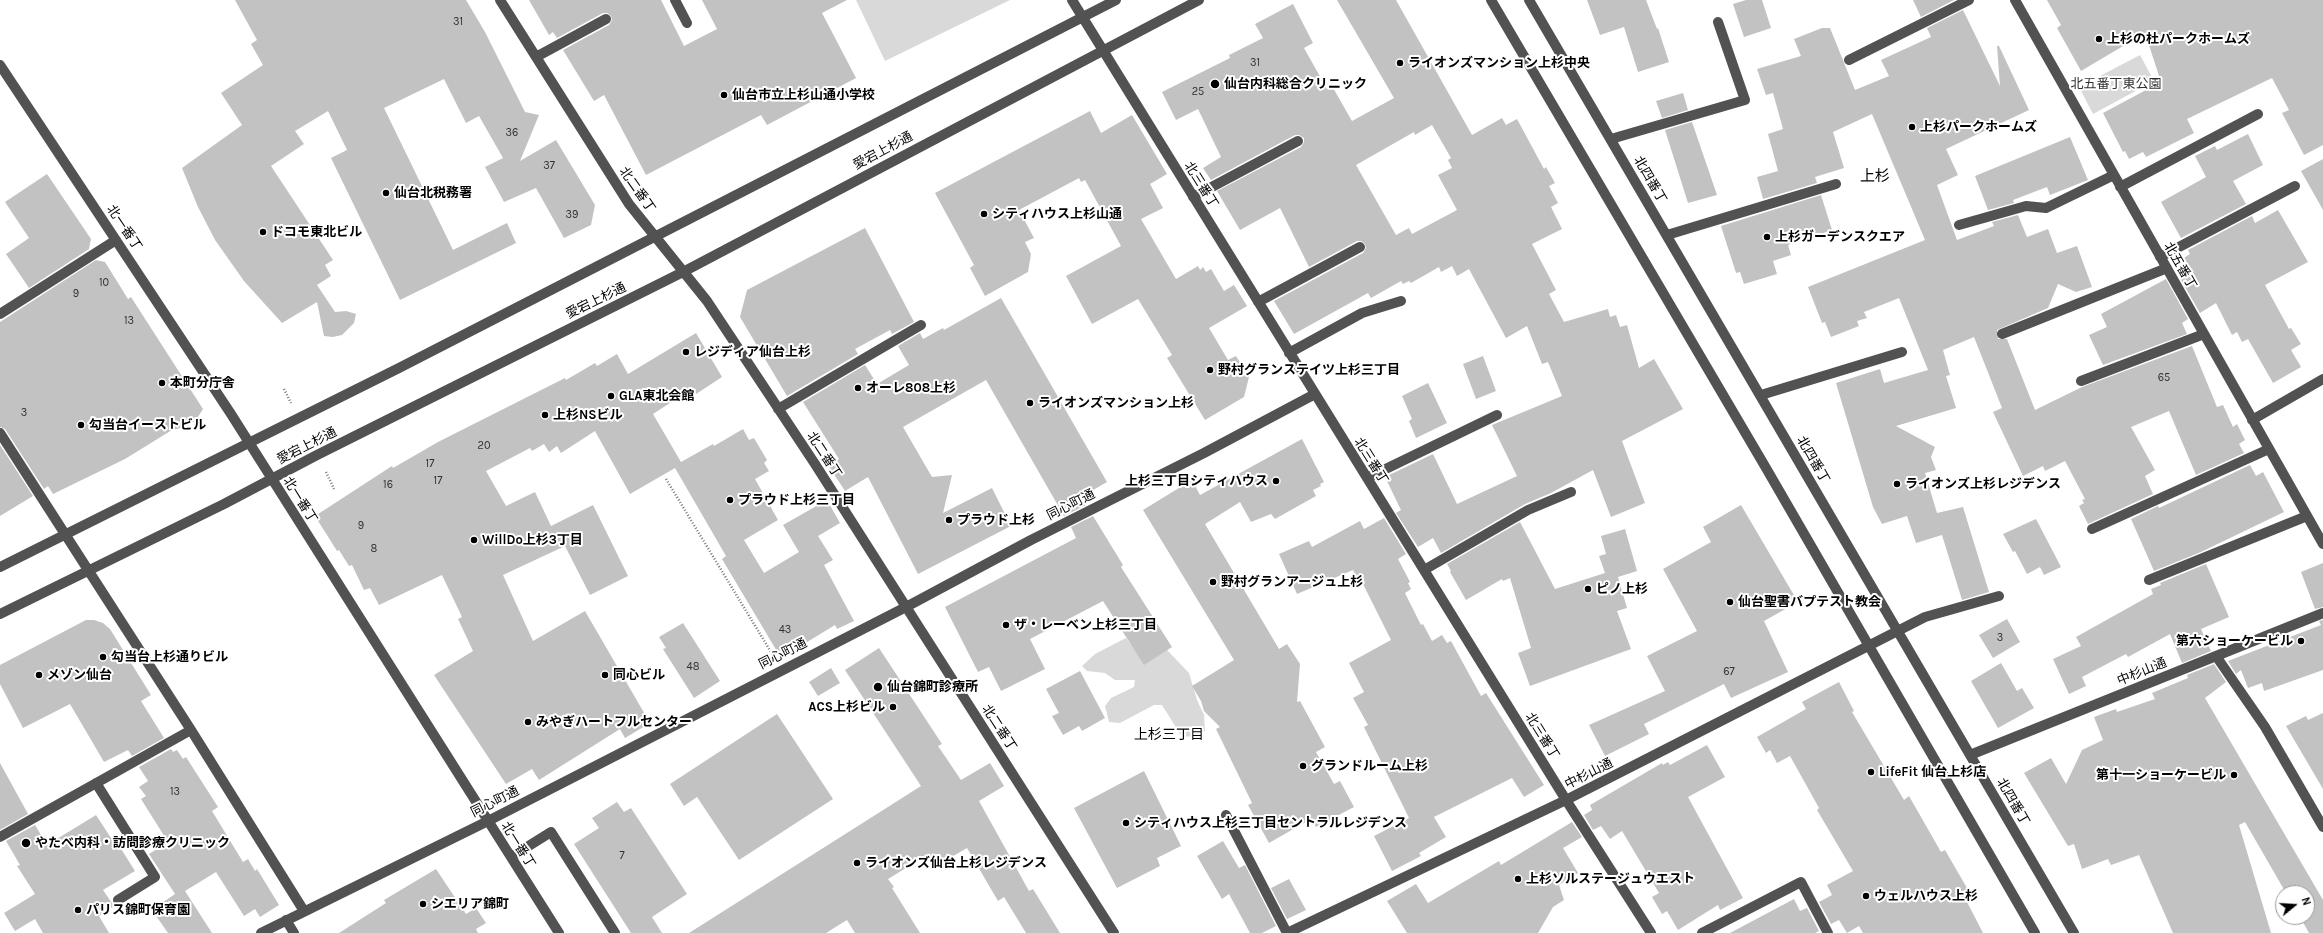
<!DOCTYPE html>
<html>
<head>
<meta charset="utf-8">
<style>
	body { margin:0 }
	#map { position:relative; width:2323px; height:933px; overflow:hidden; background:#fff; font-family:Karla,sans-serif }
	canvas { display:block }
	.north { position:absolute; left:2275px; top:885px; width:40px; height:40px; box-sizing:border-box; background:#fff; border:1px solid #999; border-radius:50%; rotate:72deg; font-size:11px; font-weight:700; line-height:16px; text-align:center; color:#000 }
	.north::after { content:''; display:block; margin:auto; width:14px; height:18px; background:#000; clip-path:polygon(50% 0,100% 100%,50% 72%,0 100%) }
</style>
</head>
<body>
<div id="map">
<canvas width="2323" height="933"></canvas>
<div class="north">N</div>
</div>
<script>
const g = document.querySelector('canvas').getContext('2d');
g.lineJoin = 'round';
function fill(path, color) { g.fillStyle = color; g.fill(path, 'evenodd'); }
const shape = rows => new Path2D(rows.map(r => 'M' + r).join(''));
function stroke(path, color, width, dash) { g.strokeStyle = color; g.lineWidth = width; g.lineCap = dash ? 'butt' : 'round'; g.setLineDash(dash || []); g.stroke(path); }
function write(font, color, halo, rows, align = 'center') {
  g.font = font + ' Karla,"Noto Sans JP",sans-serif'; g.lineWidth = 4; g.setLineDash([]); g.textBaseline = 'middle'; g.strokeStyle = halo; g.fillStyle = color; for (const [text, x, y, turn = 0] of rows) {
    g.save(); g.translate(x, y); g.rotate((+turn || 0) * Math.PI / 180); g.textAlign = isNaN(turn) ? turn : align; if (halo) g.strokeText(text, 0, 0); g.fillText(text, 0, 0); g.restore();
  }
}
fill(shape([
	[856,0,1010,0,885,61],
	[2140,55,2154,81,2093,114,2079,87],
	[1126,638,1139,656,1167,650,1189,673,1197,700,1204,715,1205,731,1194,736,1182,737,1162,705,1154,705,1120,723,1109,722,1105,706,1111,698,1134,687,1135,680,1115,680,1105,673,1087,671,1082,666,1095,654]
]), '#d9d9d9');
fill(shape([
	[235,0,466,0,485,32,525,112,539,115,520,161,556,140,595,205,591,225,564,238,536,188,504,202,485,167,503,158,479,116,466,123,444,79,384,108,453,250,507,223,516,243,400,300,331,158,347,150,328,111,295,131,304,144,271,166,333,260,325,265,331,276,317,285,335,312,346,311,356,314,354,323,342,335,333,337,324,336,317,302,282,323,244,281,215,240,198,207,182,168,242,125,221,93,263,65,251,44,257,40],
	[529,0,661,0,684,46,717,29,702,0,847,0,822,13,856,78,767,125,761,115,646,175,604,95,594,101,563,50,609,25,612,20,611,16,607,13,603,13,557,38,553,32,549,35],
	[1337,0,1396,0,1472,135,1502,118,1506,125,1517,119,1544,169,1546,167,1555,183,1549,186,1558,203,1551,207,1562,229,1532,244,1556,290,1549,294,1564,322,1608,309,1610,317,1616,315,1620,327,1627,325,1639,368,1654,359,1683,409,1622,441,1645,503,1611,517,1593,470,1551,493,1525,504,1441,553,1433,538,1418,547,1396,513,1401,510,1385,477,1433,454,1457,504,1517,476,1492,425,1562,396,1548,362,1542,364,1527,326,1506,338,1469,269,1457,276,1452,266,1441,272,1439,267,1411,283,1409,281,1403,284,1401,281,1371,298,1368,293,1294,334,1274,301,1363,253,1366,248,1365,244,1361,241,1357,241,1309,267,1280,208,1240,230,1217,191,1301,147,1304,142,1304,138,1299,135,1295,135,1211,180,1203,168,1221,157,1198,109,1176,120,1162,92,1230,58,1229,55,1263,38,1255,24,1293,4,1313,43,1304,48,1327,89,1332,86,1352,121,1394,98],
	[1432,125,1451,158,1448,160,1452,168,1438,175,1457,210,1412,234,1409,228,1396,235,1356,165,1414,132,1415,135],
	[1587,0,1646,0,1657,29,1658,28,1669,62,1638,72,1624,27,1600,35],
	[1746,0,1762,0,1771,28,1744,37,1733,4],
	[1913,0,1954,0,1921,17],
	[2047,0,2323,0,2323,145,2304,155,2282,113,2289,110,2272,78,2187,119,2194,133,2146,157,2143,152,2129,159,2125,151,2123,152,2103,113,2161,82,2145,33,2081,71,2057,28,2061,25],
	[1963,10,2000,86,1997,46,1999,46,2029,110,1946,149,1958,175,1937,185,1957,240,1994,226,1992,222,2018,215,2027,237,2048,229,2057,253,2077,246,2092,287,2076,292,2058,284,2048,308,1997,330,1998,339,2007,339,2035,410,2082,387,2192,346,2217,407,2223,405,2233,427,2237,424,2245,440,2239,444,2244,453,2196,475,2169,411,2131,427,2155,470,2145,476,2153,494,2088,524,2079,506,2084,503,2082,500,2085,499,2065,461,2045,471,2043,466,2023,476,1993,412,2002,408,1974,337,1943,350,1950,375,1946,376,1956,408,1896,426,1935,447,1931,457,1936,470,1925,473,1937,513,1963,507,1989,592,1962,600,1942,535,1916,543,1907,516,1882,524,1873,507,1836,383,1880,369,1884,383,1928,370,1899,298,1864,312,1867,318,1857,321,1859,326,1831,337,1825,322,1822,323,1808,287,1925,240,1872,114,1833,132,1844,168,1815,177,1817,183,1763,199,1757,177,1778,171,1768,134,1783,129,1773,93,1766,95,1757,69,1801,56,1794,39,1822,28,1830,28,1855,90,1889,76,1881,60,1931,37,1927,28],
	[1683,93,1688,110,1662,118,1656,101],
	[1090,111,1101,133,1132,115,1167,174,1150,184,1163,208,1141,219,1176,279,1198,266,1200,270,1203,267,1206,272,1211,269,1224,291,1234,285,1247,306,1209,328,1228,360,1236,356,1249,377,1244,397,1205,420,1167,358,1172,355,1138,299,1092,324,1066,276,1121,246,1085,180,1081,182,1079,178,1019,210,1034,238,1025,242,1031,254,1028,272,985,296,970,268,974,265,935,193],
	[1692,122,1717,195,1688,203,1665,130],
	[2248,134,2263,165,2233,181,2246,204,2181,238,2161,202,2206,177,2195,156,2215,146,2217,150],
	[2070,137,2088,180,2050,195,2047,187,2013,200,2014,203,1988,210,1975,176],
	[2323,159,2323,210,2301,171],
	[47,174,91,239,89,249,29,288,6,254,29,238,5,202],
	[1821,195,1832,230,1788,245,1791,255,1773,261,1777,274,1744,284,1740,272,1736,273,1721,226],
	[2278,210,2308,262,2265,285,2289,329,2291,328,2301,344,2291,350,2301,367,2273,383,2248,339,2242,342,2237,332,2232,335,2216,303,2200,313,2177,273,2181,271,2176,263,2190,254,2188,250,2252,216,2255,223],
	[865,228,914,322,892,334,890,330,855,349,858,354,787,396,740,317,747,290],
	[96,260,105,262,128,299,131,297,203,409,196,420,186,427,172,430,125,459,53,494,48,486,44,489,5,429,0,427,0,322],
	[2166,279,2188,319,2182,323,2187,334,2103,365,2089,335,2107,327,2101,314],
	[1001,298,1107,482,1081,497,1086,505,1064,516,986,380,903,427,932,477,952,475,943,513,992,488,1011,526,918,574,868,477,845,491,828,465,839,459,803,402,865,365,877,384,909,365,898,346,920,333,923,339,943,328,944,330],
	[696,333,722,377,696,394,693,388,653,414,681,462,713,444,714,446,743,429,749,440,754,438,767,460,764,463,769,471,755,479,778,520,744,540,764,573,799,552,783,525,827,500,840,523,818,536,833,560,824,565,854,621,837,629,835,625,781,658,722,559,726,556,675,468,630,494,595,431,561,453,557,446,549,452,544,444,532,451,530,448,486,471,506,506,535,492,551,526,593,505,628,576,590,595,565,546,503,575,533,641,585,611,650,723,625,738,620,729,539,780,532,769,506,784,434,675,473,651,458,619,462,617,442,575,379,605,370,588,364,590,352,565,349,566,339,550,337,551,315,516,392,466,393,468,438,442,565,378,566,380,595,363,597,366,617,354,628,374],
	[1483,356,1496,391,1476,399,1463,364],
	[1428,383,1447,423,1416,438,1409,421,1412,419,1402,396],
	[1302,439,1324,482,1320,484,1321,486,1313,490,1316,496,1275,519,1271,514,1251,522,1240,502,1205,524,1279,649,1287,644,1300,664,1297,702,1300,701,1325,747,1316,752,1334,784,1340,781,1354,807,1316,827,1311,819,1269,843,1248,805,1252,803,1216,729,1220,727,1204,711,1201,701,1192,686,1234,660,1143,510,1192,480,1200,495],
	[0,445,33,496,0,516],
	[2250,465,2256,476,2263,472,2284,512,2201,552,2154,571,2131,519,2158,506,2159,508],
	[1741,505,1798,602,1764,621,1788,672,1731,698,1724,684,1644,724,1649,734,1605,756,1589,725,1665,691,1647,656,1697,631,1663,569,1711,542,1703,527],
	[1093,516,1123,565,1121,567,1172,647,1144,665,1103,601,1030,639,1045,669,1001,691,989,667,978,672,945,607,1076,538,1071,527],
	[1384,518,1406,554,1398,559,1410,582,1408,583,1411,589,1405,593,1421,625,1423,624,1432,641,1442,635,1447,643,1451,641,1481,696,1486,693,1544,785,1524,797,1512,778,1434,817,1446,837,1419,853,1421,856,1392,871,1374,836,1409,818,1364,727,1368,725,1353,698,1364,692,1349,663,1391,640,1359,576,1357,578,1353,570,1297,594,1279,554,1309,541,1312,547,1360,521,1364,529],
	[2036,519,2061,567,2044,575,2040,567,2027,574,2015,551,2013,552,2003,534],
	[1520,522,1555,589,1605,573,1599,556,1606,554,1601,536,1625,529,1637,571,1618,577,1627,608,1617,611,1631,649,1530,686,1518,653,1531,648,1510,578,1503,581,1502,579,1466,600,1450,572,1451,571,1447,564],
	[2323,563,2323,607,2315,609,2301,572],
	[2206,564,2229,617,2201,629,2211,651,2182,663,2170,634,2128,657,2126,654,2082,677,2086,686,2069,694,2053,659,2081,646,2076,637,2153,594,2151,589,2161,585,2160,583],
	[2007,619,2020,642,1993,658,1979,635],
	[86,620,94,620,103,623,110,629,151,695,141,701,164,738,132,756,128,750,104,762,70,704,23,728,0,684,0,665],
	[2323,620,2323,670,2264,691,2262,683,2248,688,2241,670,2236,674,2228,661,2321,625,2319,621],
	[683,623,720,681,694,698,663,649,666,648,659,637],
	[879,648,942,744,938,746,961,780,990,763,1004,786,979,801,1029,891,1033,889,1060,933,1026,933,1004,897,998,901,967,848,936,866,929,854,888,879,894,887,892,888,920,933,855,933,847,920,826,933,689,933,921,786,845,670],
	[2001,663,2017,691,2022,688,2034,708,1998,728,1971,681],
	[2214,664,2226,682,2205,698,2323,900,2323,933,2309,933,2300,917,2307,917,2307,893,2286,893,2245,822,2239,825,2271,933,2173,933,2139,855,2111,865,2108,859,2082,869,2074,844,2068,846,2024,773,2051,758,2066,784,2082,750,2103,740,2094,717,2116,709,2117,712,2155,699,2152,693,2188,678,2187,675],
	[831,668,840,683,818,696,809,682],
	[1080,671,1105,718,1082,731,1079,726,1063,735,1052,716,1059,713,1046,689],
	[1839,682,1854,711,1852,712,1904,800,1909,796,1941,852,1945,850,1971,895,1965,898,1983,933,1863,933,1859,926,1847,933,1839,920,1831,924,1819,902,1832,895,1827,885,1853,871,1817,810,1819,808,1790,756,1777,763,1770,750,1766,753,1757,737,1806,709,1802,702],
	[2323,713,2323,789,2286,726,2306,716,2308,720],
	[777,714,833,799,739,860,697,797,684,806,670,784],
	[1707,745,1725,777,1688,797,1743,898,1720,910,1718,905,1678,930,1667,911,1662,914,1652,897,1659,893,1622,831,1610,839,1601,826,1593,830,1584,815,1592,810,1590,805,1662,763,1663,765,1668,762,1670,765],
	[171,749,173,752,177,750,183,759,186,757,218,807,212,811,243,862,248,859,255,871,257,869,279,905,260,917,255,909,244,916,216,872,185,891,212,933,168,933,152,910,175,894,149,854,168,842,141,799,146,796,139,787,148,781,139,767],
	[0,763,28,814,0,830],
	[1144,771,1181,846,1157,858,1160,866,1117,888,1074,808],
	[617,802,624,812,631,808,687,894,652,917,662,933,631,933,574,844,599,828,592,818],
	[96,815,111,838,113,836,135,871,103,890,114,906,99,916,109,933,43,933,35,919,15,931,4,913,35,894,17,866,20,865,6,841,35,825,47,845],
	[1572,822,1582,837,1563,848,1578,873,1559,885,1564,900,1553,907,1538,933,1407,933,1387,901,1416,884,1428,903,1499,861,1501,865],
	[1223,841,1239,868,1245,865,1276,926,1262,933,1250,933,1229,894,1222,899,1197,856],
	[436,869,466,914,476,908,486,923,476,929,478,933,339,933,386,903,384,900],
	[1289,879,1306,910,1287,919,1271,888],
	[1794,899,1800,911,1807,908,1819,931,1815,933,1730,933]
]), '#c2c2c2');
stroke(shape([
	[284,389,291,403],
	[326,472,334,489],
	[666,479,774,657]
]), '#747474', 2.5, [1, 2]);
stroke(shape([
	[500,0,629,204,707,301,815,464,1114,933],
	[675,0,687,23],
	[1072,0,1566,800,1651,933],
	[1491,0,1766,468,2035,933],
	[1529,0,2074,933],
	[2015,0,2323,544],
	[536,57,606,19],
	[1849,60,1969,0],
	[0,65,231,414,559,933],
	[1611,139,1745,100,1718,22],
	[2120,187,2258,114],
	[1193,197,1298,141],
	[1959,225,2026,206,2046,208,2114,175],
	[1667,235,1836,184],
	[2160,257,2295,186],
	[1258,302,1360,247],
	[0,314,116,240],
	[2002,334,2167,268],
	[1289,353,1362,313,1401,301],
	[2081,381,2204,334],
	[1761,395,1902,352],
	[778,409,921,325],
	[2252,420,2323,379],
	[0,433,191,730,304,911],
	[1367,478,1497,415],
	[2092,529,2269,449],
	[0,567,399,368,1116,0],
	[1424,570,1528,510,1571,492],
	[2149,580,2307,516],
	[0,614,224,504,317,455,683,272,1199,0],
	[2216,656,2265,727,2323,827],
	[1970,755,2323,613],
	[96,783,155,877,118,900],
	[1226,815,1287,933],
	[0,837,191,730],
	[511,857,551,832,615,933],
	[286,920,294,933],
	[261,933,488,821,906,607,1031,540,1204,453,1315,394],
	[1287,933,1566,800,1925,617,1999,596],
	[1702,933,1801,882,1828,933]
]), '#525252', 10);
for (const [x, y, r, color] of [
	[2099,39,4,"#000"],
	[1400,63,4,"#000"],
	[1215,84,5,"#000"],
	[724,95,4,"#000"],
	[1912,127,4,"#000"],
	[386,193,4,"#000"],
	[984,214,4,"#000"],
	[263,232,4,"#000"],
	[1767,237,4,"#000"],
	[686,352,4,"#000"],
	[1210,370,4,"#000"],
	[162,383,4,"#000"],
	[858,388,4,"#000"],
	[611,396,4,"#000"],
	[1030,403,4,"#000"],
	[545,415,4,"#000"],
	[81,425,4,"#000"],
	[1276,481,4,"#000"],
	[1897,484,4,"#000"],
	[730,500,4,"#000"],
	[949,520,4,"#000"],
	[474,540,4,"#000"],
	[1213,582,4,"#000"],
	[1588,589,4,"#000"],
	[1730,602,4,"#000"],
	[1006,625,4,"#000"],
	[2301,641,4,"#000"],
	[103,657,4,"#000"],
	[39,675,4,"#000"],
	[605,675,4,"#000"],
	[878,687,5,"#000"],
	[893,707,4,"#000"],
	[528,722,4,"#000"],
	[1303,766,4,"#000"],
	[1871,772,4,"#000"],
	[2234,775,4,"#000"],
	[1126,823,4,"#000"],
	[26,843,5,"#000"],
	[857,863,4,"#000"],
	[1518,879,4,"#000"],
	[1866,896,4,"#000"],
	[423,904,4,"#000"],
	[78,910,4,"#000"]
]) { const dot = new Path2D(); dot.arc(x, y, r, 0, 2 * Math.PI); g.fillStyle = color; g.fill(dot); stroke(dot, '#fff', 1.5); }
write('11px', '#303030', null, [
	["31",458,22],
	["31",1255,63],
	["25",1198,92],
	["36",512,133],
	["37",549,166],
	["39",572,215],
	["10",104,283],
	["9",76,294],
	["13",129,321],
	["65",2164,378],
	["3",24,413],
	["20",484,446],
	["17",430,464],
	["17",438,481],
	["16",388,485],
	["9",361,526],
	["8",374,549],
	["43",785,630],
	["3",2000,638],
	["48",693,667],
	["67",1729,672],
	["13",175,792],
	["7",622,856]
]);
write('bold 13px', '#000', '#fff', [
	["上杉の杜パークホームズ",2107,39],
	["ライオンズマンション上杉中央",1408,63],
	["仙台内科総合クリニック",1224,84],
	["仙台市立上杉山通小学校",732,95],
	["上杉パークホームズ",1920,127],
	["仙台北税務署",394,193],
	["シティハウス上杉山通",992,214],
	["ドコモ東北ビル",271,232],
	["上杉ガーデンスクエア",1775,237],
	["レジディア仙台上杉",694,352],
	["野村グランステイツ上杉三丁目",1218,370],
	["本町分庁舎",170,383],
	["オーレ808上杉",866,388],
	["GLA東北会館",619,396],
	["ライオンズマンション上杉",1038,403],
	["上杉NSビル",553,415],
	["勾当台イーストビル",89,425],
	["上杉三丁目シティハウス",1268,481,"right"],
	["ライオンズ上杉レジデンス",1905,484],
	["プラウド上杉三丁目",738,500],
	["プラウド上杉",957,520],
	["WillDo上杉3丁目",482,540],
	["野村グランアージュ上杉",1221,582],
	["ピノ上杉",1596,589],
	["仙台聖書バプテスト教会",1738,602],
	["ザ・レーベン上杉三丁目",1014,625],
	["第六ショーケービル",2293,641,"right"],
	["勾当台上杉通りビル",111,657],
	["メゾン仙台",47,675],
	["同心ビル",613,675],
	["仙台錦町診療所",887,687],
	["ACS上杉ビル",885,707,"right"],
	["みやぎハートフルセンター",536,722],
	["グランドルーム上杉",1311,766],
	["LifeFit 仙台上杉店",1879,772],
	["第十一ショーケービル",2226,775,"right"],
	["シティハウス上杉三丁目セントラルレジデンス",1134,823],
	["やたべ内科・訪問診療クリニック",35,843],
	["ライオンズ仙台上杉レジデンス",865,863],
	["上杉ソルステージュウエスト",1526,879],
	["ウェルハウス上杉",1874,896],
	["シエリア錦町",431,904],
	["パリス錦町保育園",86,910]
], 'left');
write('13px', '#303030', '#fff', [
	["北五番丁東公園",2116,84]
]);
write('13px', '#000', '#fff', [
	["愛宕上杉通",883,151,-28],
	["北四番丁",1650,180,60],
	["北三番丁",1201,185,58],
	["北二番丁",637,190,55],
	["北一番丁",124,228,56],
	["北五番丁",2180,266,60],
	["愛宕上杉通",596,301,-26],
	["愛宕上杉通",307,446,-27],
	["北二番丁",824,455,57],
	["北四番丁",1813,460,60],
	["北三番丁",1371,461,58],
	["北一番丁",300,500,58],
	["同心町通",1071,505,-27],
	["同心町通",783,654,-27],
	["中杉山通",2142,672,-22],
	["北二番丁",999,728,57],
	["北三番丁",1542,736,58],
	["中杉山通",1589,774,-27],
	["同心町通",495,802,-27],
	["北四番丁",2013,802,60],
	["北一番丁",518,845,58]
]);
write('14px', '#000', '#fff', [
	["上杉三丁目",1169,735]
]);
write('15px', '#000', '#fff', [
	["上杉",1875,177]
]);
</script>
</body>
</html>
